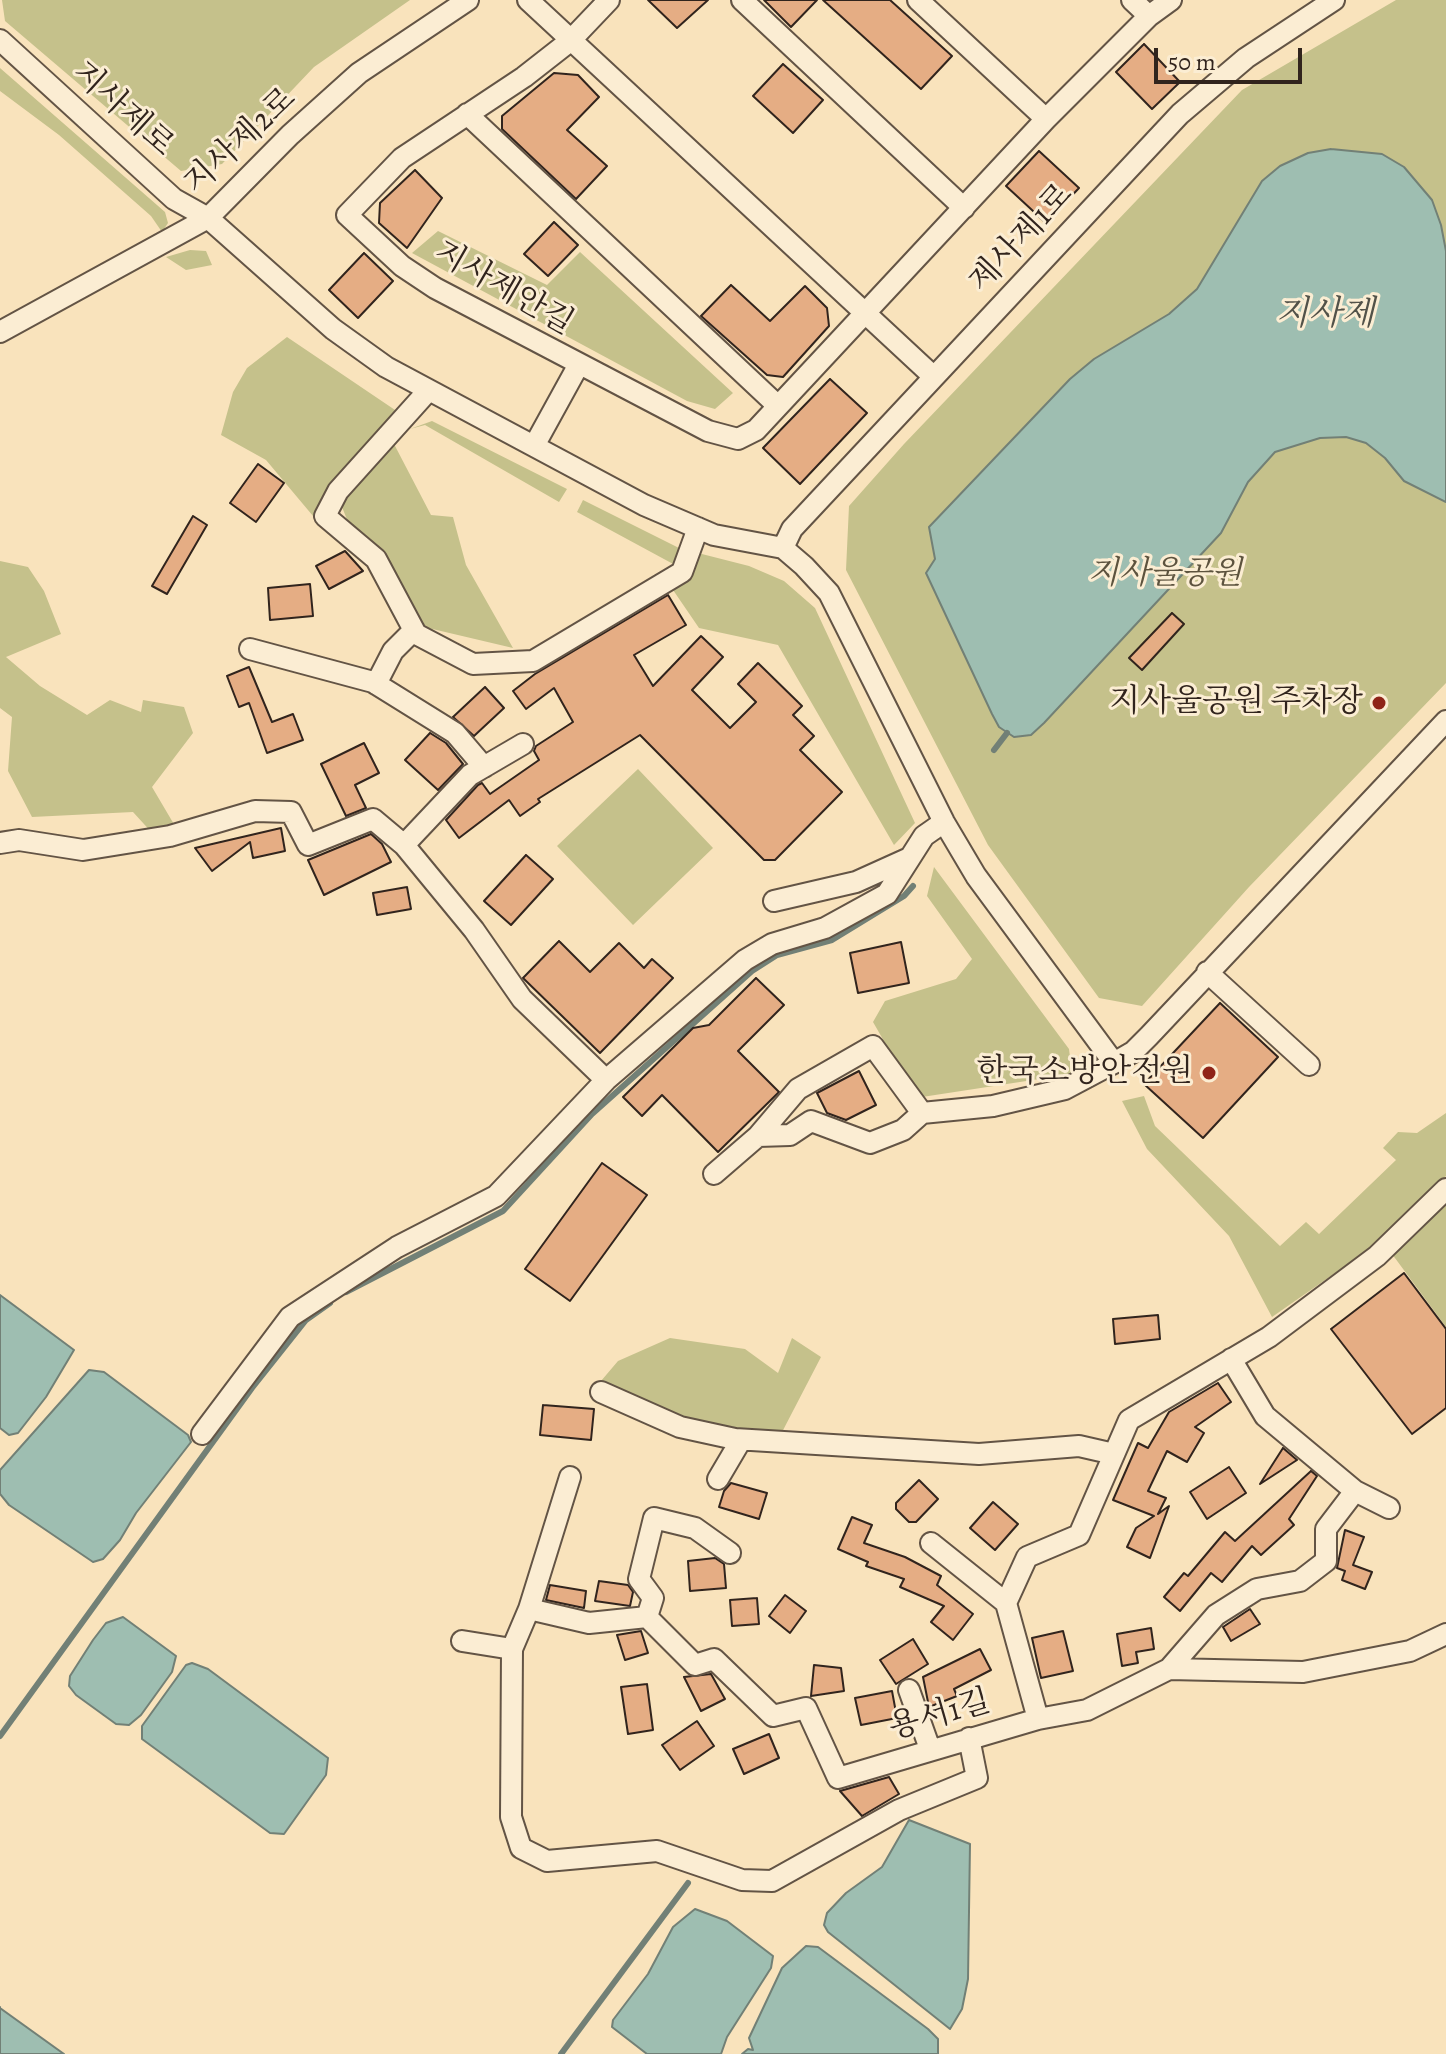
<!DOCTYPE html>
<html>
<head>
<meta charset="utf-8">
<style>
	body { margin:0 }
	#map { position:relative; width:1446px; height:2054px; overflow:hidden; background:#f9e3bc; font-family:Alegreya,serif }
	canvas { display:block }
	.scale { position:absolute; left:1154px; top:48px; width:148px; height:36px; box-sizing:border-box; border:4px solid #31241d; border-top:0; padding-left:10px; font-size:24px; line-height:28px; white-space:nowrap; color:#31241d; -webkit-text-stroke:6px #fbedd3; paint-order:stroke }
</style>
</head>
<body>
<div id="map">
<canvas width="1446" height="2054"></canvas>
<div class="scale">50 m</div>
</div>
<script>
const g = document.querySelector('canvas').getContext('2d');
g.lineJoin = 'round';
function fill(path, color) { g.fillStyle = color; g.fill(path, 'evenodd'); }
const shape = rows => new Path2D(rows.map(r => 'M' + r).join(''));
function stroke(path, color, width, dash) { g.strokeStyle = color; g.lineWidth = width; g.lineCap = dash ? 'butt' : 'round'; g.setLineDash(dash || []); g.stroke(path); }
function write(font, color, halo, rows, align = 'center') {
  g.font = font + ' Alegreya,"Noto Serif KR",serif'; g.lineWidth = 6; g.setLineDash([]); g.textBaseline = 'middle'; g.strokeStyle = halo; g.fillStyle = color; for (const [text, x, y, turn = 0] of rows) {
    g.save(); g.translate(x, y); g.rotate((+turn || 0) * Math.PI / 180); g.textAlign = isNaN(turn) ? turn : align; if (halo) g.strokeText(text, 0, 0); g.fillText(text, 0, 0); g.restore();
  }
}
fill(shape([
	[2,0,410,0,314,67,222,164,181,171,5,21],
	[1396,0,1446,0,1446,683,1249,887,1142,1006,1099,998,988,845,846,570,849,506,904,444,1242,90],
	[0,68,165,212,168,223,162,232,151,216,59,135,0,91],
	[438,231,547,285,580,252,733,393,715,409,687,401,412,253],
	[190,250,206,251,212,265,186,270,166,257],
	[287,337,398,412,357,453,313,516,266,460,221,435,233,392,247,368],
	[432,421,567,489,559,502,425,425,410,429],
	[394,444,431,515,453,517,466,565,513,648,424,627,388,567,352,532,340,502],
	[583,500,681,549,675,565,577,512],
	[694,552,749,566,784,581,815,608,915,823,894,845,778,645,699,628,671,587],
	[0,561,28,567,44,591,61,634,6,657,40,686,87,715,110,700,141,712,143,700,184,707,193,733,152,787,175,826,154,835,133,812,32,817,8,771,12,717,0,708],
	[638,769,713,848,633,925,557,846],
	[934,867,1069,1049,1072,1074,922,1097,892,1055,873,1022,885,1001,956,979,972,959,927,896],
	[1144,1096,1155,1126,1280,1246,1306,1222,1319,1234,1396,1160,1383,1148,1398,1132,1417,1133,1446,1113,1446,1176,1381,1241,1272,1317,1229,1236,1147,1149,1122,1101],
	[1446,1202,1446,1327,1392,1254],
	[670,1338,745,1349,778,1373,792,1338,821,1357,780,1436,732,1430,673,1415,601,1381,618,1361]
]), '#c5c18b');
const water = shape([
	[1331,149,1382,154,1404,167,1432,200,1441,225,1446,251,1446,502,1404,481,1385,458,1366,443,1346,437,1320,438,1275,452,1248,482,1221,533,1044,723,1031,735,1014,737,999,727,992,714,926,573,935,559,929,527,1070,379,1094,359,1169,314,1197,289,1262,181,1280,166,1308,153,1331,149],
	[0,1295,74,1350,46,1397,18,1433,9,1435,0,1428,0,1295],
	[89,1370,104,1372,188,1435,191,1442,136,1513,120,1540,103,1559,93,1562,9,1505,0,1494,0,1470,89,1370],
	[123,1617,176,1656,172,1672,141,1715,129,1725,116,1724,76,1695,69,1686,70,1676,93,1640,106,1623,123,1617],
	[192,1663,208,1669,328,1758,326,1775,284,1834,270,1833,142,1739,142,1726,186,1665,192,1663],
	[909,1820,970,1844,968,1979,962,2009,950,2029,828,1932,824,1925,827,1913,846,1893,882,1867,909,1820],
	[695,1909,727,1921,773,1956,771,1968,727,2037,721,2054,647,2054,612,2027,613,2020,648,1974,673,1927,695,1909],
	[806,1946,818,1947,928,2029,938,2039,938,2054,742,2054,748,2049,753,2050,749,2038,782,1968,806,1946],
	[0,2007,0,2008,64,2054,0,2054,0,2007]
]);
fill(water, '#9ebeb1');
stroke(water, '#728076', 2);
stroke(shape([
	[994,750,1007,733],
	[346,1292,503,1211,592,1114,752,971,777,955,832,940,904,896,913,886],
	[0,1736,252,1388,306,1320,330,1303],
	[561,2054,688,1883]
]), '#728076', 6);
const building = shape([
	[648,0,708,0,677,28,648,0],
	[764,0,817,0,791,27,764,0],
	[823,0,890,0,952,56,921,89,823,0],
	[1144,44,1180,82,1152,109,1116,72,1144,44],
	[783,64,823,100,793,133,753,96,783,64],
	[554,73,578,75,599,97,567,130,607,166,576,199,502,129,502,116,554,73],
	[1039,151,1079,188,1046,223,1006,186,1039,151],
	[415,170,442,198,407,248,379,223,380,203,415,170],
	[554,222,578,245,548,276,524,254,554,222],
	[364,253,393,281,358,318,329,290,364,253],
	[731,285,770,321,805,286,827,308,829,326,783,377,767,375,701,316,731,285],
	[830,379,867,413,800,484,763,448,830,379],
	[258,464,284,483,256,522,230,503,258,464],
	[193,516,207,525,167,594,152,586,193,516],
	[345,551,363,571,329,589,316,566,345,551],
	[310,584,313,616,270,620,268,588,310,584],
	[668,595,686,625,634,655,653,686,701,636,723,657,692,690,730,728,756,702,738,684,758,663,802,706,793,715,814,736,800,750,842,792,775,860,764,860,640,735,538,799,540,802,520,816,509,800,459,838,446,820,478,785,482,783,490,794,539,760,534,751,536,746,573,722,554,688,526,709,513,691,535,674,668,595],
	[1172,613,1184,624,1142,670,1129,658,1172,613],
	[249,667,272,722,293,714,303,740,267,753,249,703,239,707,227,676,249,667],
	[485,687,504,708,474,736,453,717,485,687],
	[430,733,446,743,463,764,438,790,405,760,430,733],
	[364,743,379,773,355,785,366,808,346,816,321,764,364,743],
	[281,828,285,851,253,858,250,842,212,871,195,848,281,828],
	[371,834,382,844,391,862,324,895,308,860,371,834],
	[526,855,553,879,511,925,484,901,526,855],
	[407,887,411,909,377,915,373,893,407,887],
	[559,941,590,972,619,943,644,968,652,959,673,978,600,1053,523,978,559,941],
	[901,942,909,983,858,993,850,953,901,942],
	[756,978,784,1005,738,1051,779,1092,718,1152,662,1095,642,1116,623,1097,693,1028,709,1025,756,978],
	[1220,1003,1278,1057,1203,1138,1144,1084,1220,1003],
	[859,1071,876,1105,846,1120,827,1113,817,1093,859,1071],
	[602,1163,647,1195,570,1301,525,1269,602,1163],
	[1404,1273,1446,1329,1446,1408,1412,1434,1331,1329,1404,1273],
	[1158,1315,1160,1339,1115,1344,1113,1319,1158,1315],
	[1218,1383,1231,1402,1195,1427,1204,1433,1187,1462,1167,1451,1148,1491,1166,1498,1158,1514,1169,1506,1150,1558,1127,1547,1136,1528,1154,1516,1113,1500,1138,1443,1148,1448,1169,1412,1218,1383],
	[543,1405,594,1409,591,1440,540,1435,543,1405],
	[1283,1448,1297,1460,1260,1484,1283,1448],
	[1229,1467,1246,1493,1207,1519,1190,1492,1229,1467],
	[1311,1471,1317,1476,1289,1519,1294,1525,1261,1555,1252,1546,1222,1582,1211,1573,1180,1611,1164,1597,1184,1573,1188,1576,1225,1532,1235,1541,1311,1471],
	[919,1480,938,1499,916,1522,909,1522,896,1509,896,1503,919,1480],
	[731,1483,767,1493,759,1519,719,1507,724,1491,731,1483],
	[993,1502,1018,1524,995,1550,970,1528,993,1502],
	[852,1517,872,1525,864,1543,905,1557,941,1576,937,1585,973,1614,953,1640,931,1622,944,1606,900,1587,904,1579,866,1566,868,1562,838,1549,852,1517],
	[1345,1530,1364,1537,1353,1565,1372,1572,1365,1589,1342,1580,1345,1571,1337,1568,1345,1530],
	[715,1558,724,1564,726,1588,690,1591,688,1561,715,1558],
	[599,1581,628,1585,633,1592,630,1606,595,1601,599,1581],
	[550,1585,586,1591,584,1608,546,1600,550,1585],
	[785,1595,806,1611,790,1633,769,1616,785,1595],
	[757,1598,759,1624,732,1626,730,1600,757,1598],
	[1250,1609,1260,1624,1231,1641,1223,1627,1250,1609],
	[1151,1628,1154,1649,1136,1652,1138,1663,1122,1666,1117,1634,1151,1628],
	[641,1631,648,1653,625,1660,617,1635,641,1631],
	[1063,1631,1073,1671,1041,1678,1032,1638,1063,1631],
	[913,1639,928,1664,896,1684,880,1660,913,1639],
	[980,1649,991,1670,954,1689,957,1696,929,1707,923,1677,980,1649],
	[814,1665,841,1668,844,1691,811,1696,814,1665],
	[711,1674,725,1699,701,1711,684,1677,711,1674],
	[647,1684,653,1730,628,1734,621,1687,647,1684],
	[892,1691,897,1718,861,1725,855,1698,892,1691],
	[697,1721,714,1746,680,1770,662,1745,697,1721],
	[769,1734,779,1758,744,1774,733,1749,769,1734],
	[889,1777,899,1794,862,1816,840,1791,889,1777]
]);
fill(building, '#e5ad84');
stroke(building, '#31241d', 2);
const minor = shape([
	[528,0,934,377],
	[609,0,570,41,524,77,402,158,347,215,402,266,435,288,708,431,738,439,756,430,1046,119,1149,16,1171,0],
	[742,0,964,208],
	[918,0,1046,119],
	[1132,0,1149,16],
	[0,40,174,199,208,218,333,329,386,367,644,505,714,535,783,548,804,566,829,593,944,822,976,876,1114,1063,1133,1052,1149,1036,1446,721],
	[467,114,778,406],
	[0,332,208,218,290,135,359,73,468,0],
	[427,392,338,491,325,516,376,559,416,634,473,664,533,661,682,572,698,528],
	[534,446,578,366],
	[783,548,792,529,1180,114,1246,58,1334,0],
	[250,649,373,682,455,733,484,767],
	[376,684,393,651,414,630],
	[523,744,470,775,404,845,474,930,522,999,606,1080],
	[0,843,19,840,83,850,170,836,255,811,291,812,308,845,373,819,404,845],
	[774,901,856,882,907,859],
	[1207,972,1309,1065],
	[758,1136,790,1135,811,1121,870,1143,903,1130,922,1113],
	[714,1174,758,1136,798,1089,873,1046,922,1113,993,1106,1065,1089,1114,1063],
	[601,1392,680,1427,735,1439,979,1454,1079,1446,1114,1454],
	[202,1434,290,1317,397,1247,496,1196,606,1080,745,960,772,944,825,928,887,894,924,836,944,822],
	[570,1477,529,1609,512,1649,511,1817,521,1848,547,1861,657,1851,742,1880,772,1881,899,1810,977,1778,969,1738],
	[718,1479,741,1440],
	[1355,1491,1389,1508],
	[931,1543,1006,1603],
	[529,1609,589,1623,647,1617,695,1665,714,1659,773,1716,806,1708,838,1778,1038,1719,1087,1710,1169,1669,1303,1672,1410,1651,1446,1634],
	[647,1617,653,1598,639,1579,654,1518,695,1528,730,1553],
	[462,1641,512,1649],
	[1169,1669,1216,1615,1257,1589,1300,1581,1326,1561,1326,1529,1355,1491,1265,1416,1231,1359],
	[909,1690,930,1749],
	[1038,1719,1006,1603,1027,1557,1079,1535,1129,1420,1269,1337,1377,1256,1446,1189]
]);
stroke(minor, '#635445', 24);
stroke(minor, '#fbedd3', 20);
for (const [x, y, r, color] of [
	[1379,703,8,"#8f2418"],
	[1209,1073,8,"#8f2418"]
]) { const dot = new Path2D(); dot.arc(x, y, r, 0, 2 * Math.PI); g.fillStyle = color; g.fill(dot); stroke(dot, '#fbedd3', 3); }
write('32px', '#31241d', '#fbedd3', [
	["지사제로",122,110,42],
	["지사제2로",241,142,-43],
	["제사제1로",1022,239,-47],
	["지사제안길",503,289,30],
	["용서1길",940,1716,-16]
]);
write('italic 32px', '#5d533e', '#fbedd3', [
	["지사울공원",1165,575]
]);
write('32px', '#31241d', '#fbedd3', [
	["지사울공원 주차장",1363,703],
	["한국소방안전원",1193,1073]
], 'right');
write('italic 34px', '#525249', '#fbedd3', [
	["지사제",1325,316]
]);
</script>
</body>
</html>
